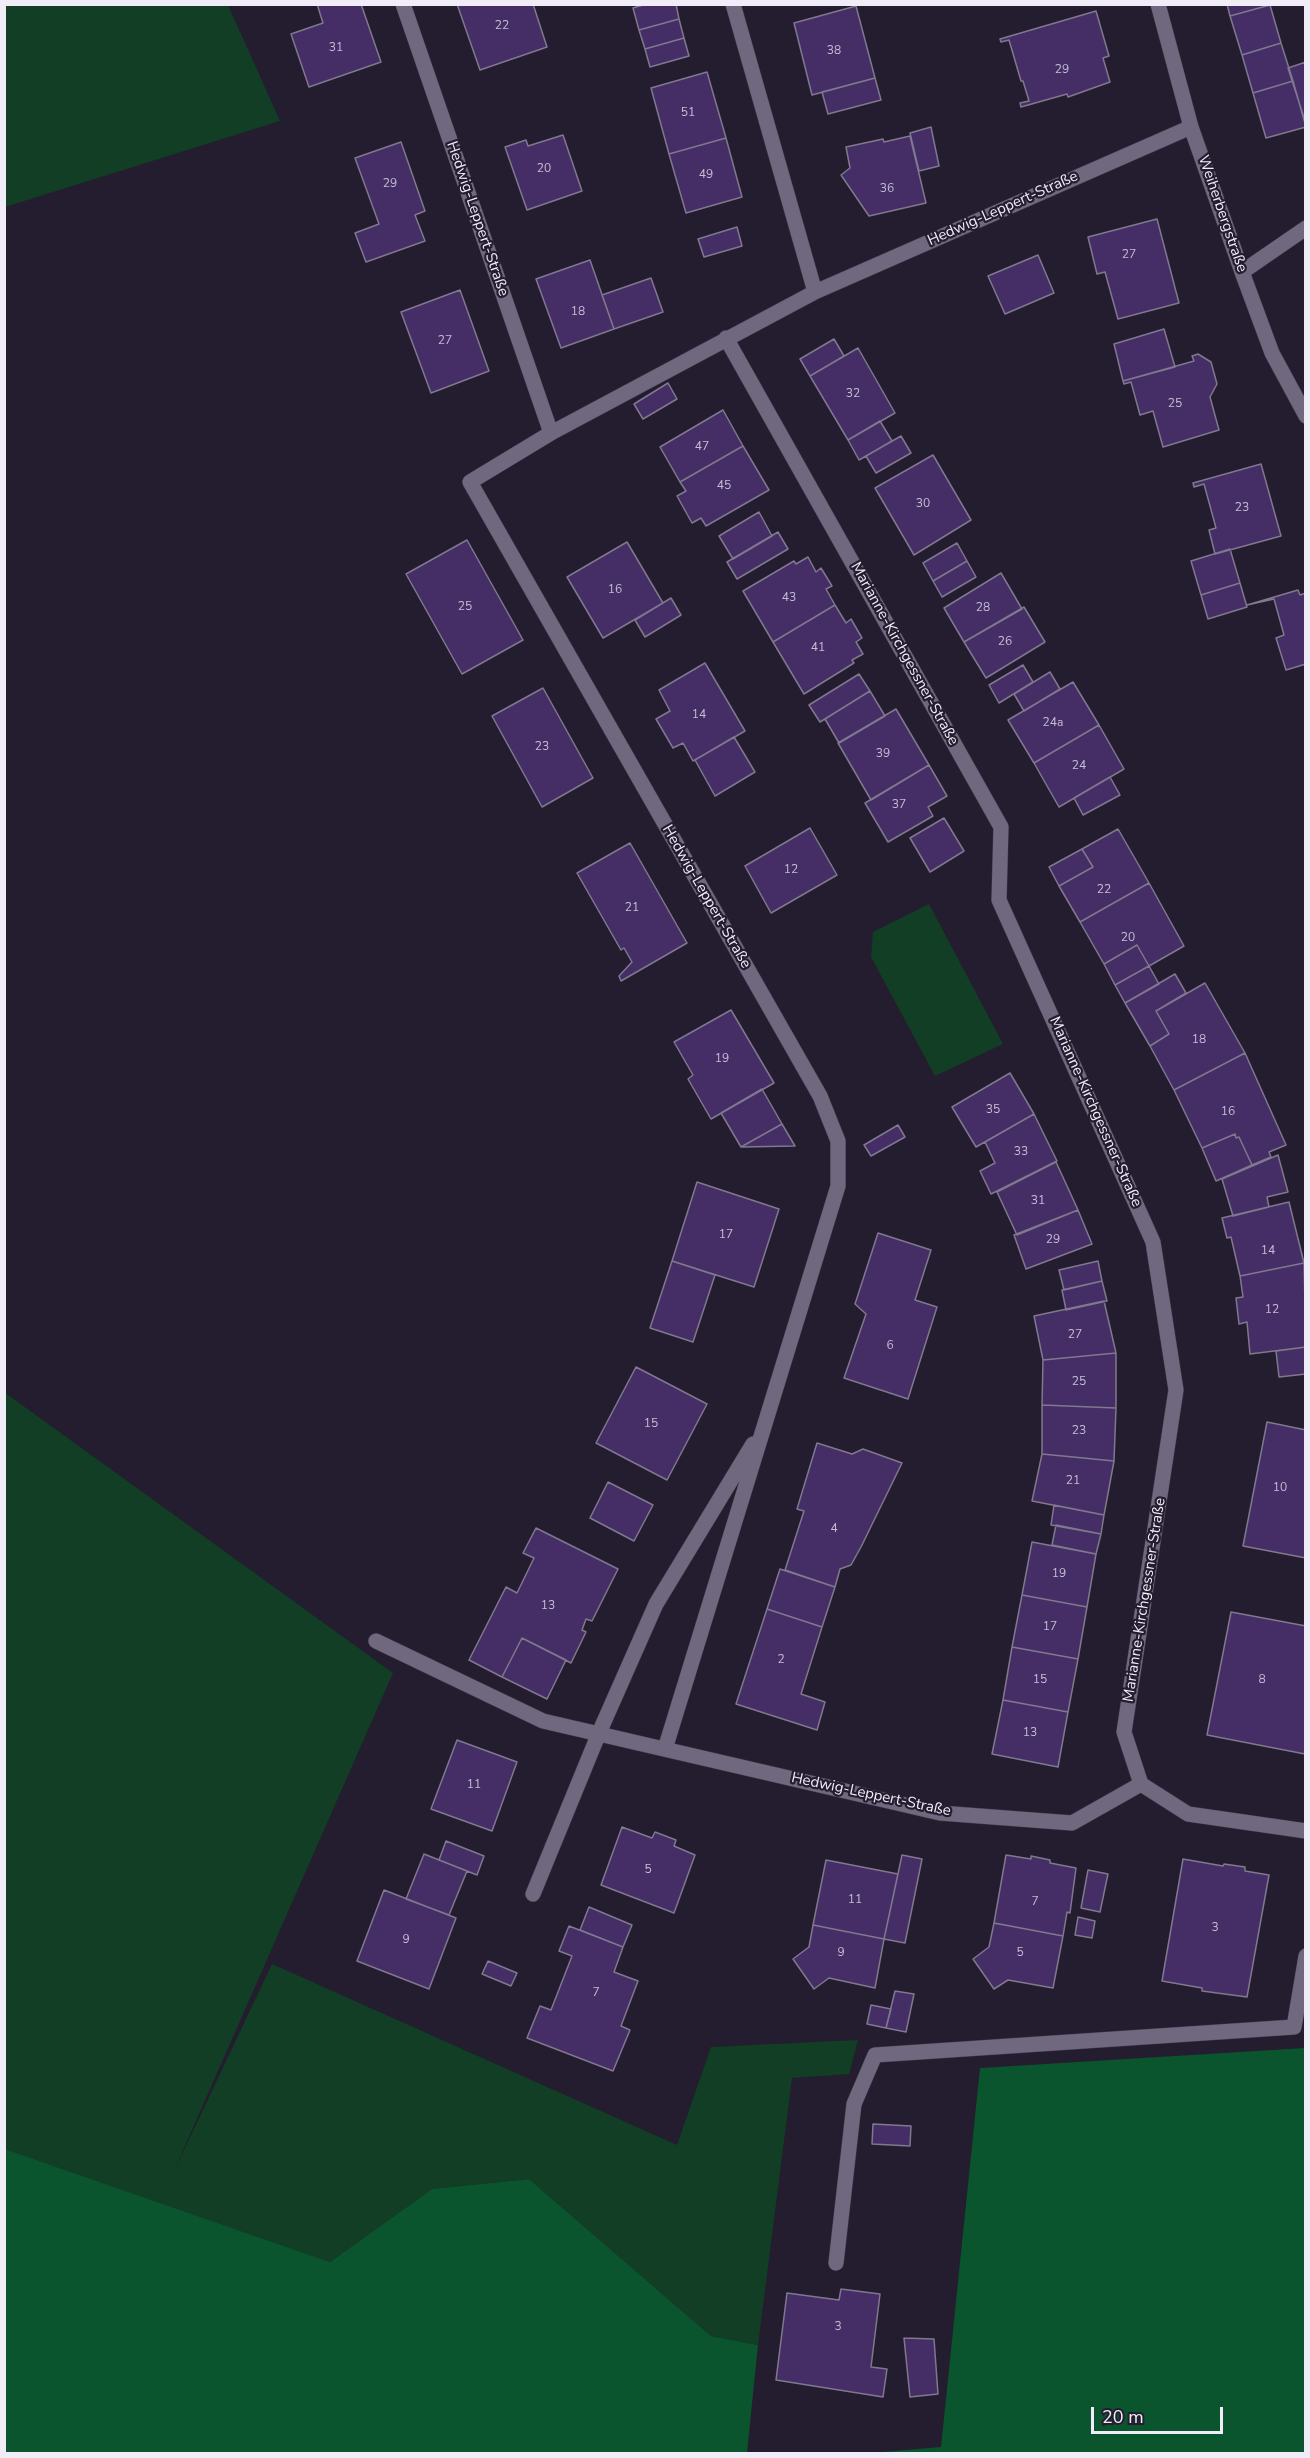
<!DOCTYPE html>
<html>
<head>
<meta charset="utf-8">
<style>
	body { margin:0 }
	#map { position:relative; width:1310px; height:2458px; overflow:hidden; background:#231d2f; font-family:"Nunito Sans",sans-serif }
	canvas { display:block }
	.frame { position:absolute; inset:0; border:6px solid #f0edf9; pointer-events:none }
	.scale { position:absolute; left:1091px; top:2407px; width:132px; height:27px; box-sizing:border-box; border:3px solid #f0edf9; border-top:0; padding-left:8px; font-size:18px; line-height:21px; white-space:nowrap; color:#f0edf9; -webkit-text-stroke:4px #231d2f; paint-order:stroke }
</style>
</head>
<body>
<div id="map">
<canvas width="1310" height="2458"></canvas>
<div class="frame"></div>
<div class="scale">20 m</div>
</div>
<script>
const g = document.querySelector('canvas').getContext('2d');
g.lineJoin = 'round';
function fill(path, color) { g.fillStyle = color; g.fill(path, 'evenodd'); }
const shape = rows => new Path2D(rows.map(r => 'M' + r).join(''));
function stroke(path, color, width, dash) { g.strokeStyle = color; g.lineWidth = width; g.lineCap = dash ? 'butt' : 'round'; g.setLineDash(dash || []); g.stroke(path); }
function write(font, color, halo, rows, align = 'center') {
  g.font = font + ' "Nunito Sans",sans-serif'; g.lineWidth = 4.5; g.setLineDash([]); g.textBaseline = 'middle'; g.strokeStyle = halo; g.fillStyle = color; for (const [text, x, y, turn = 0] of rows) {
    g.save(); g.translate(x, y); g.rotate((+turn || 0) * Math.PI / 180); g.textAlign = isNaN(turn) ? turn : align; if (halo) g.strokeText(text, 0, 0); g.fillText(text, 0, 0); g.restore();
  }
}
fill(shape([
	[5,4,228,5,280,121,5,207],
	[929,904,1003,1044,935,1076,871,957,873,932],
	[4,1392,393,1673,174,2171,272,1964,677,2145,711,2047,858,2040,849,2074,792,2078,758,2345,711,2336,529,2179,432,2189,330,2262,5,2149]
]), '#113e24');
fill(shape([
	[1305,2048,1305,2453,871,2453,941,2447,980,2068],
	[5,2149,330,2262,432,2189,529,2179,711,2336,758,2345,747,2453,5,2453]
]), '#0a542e');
const building = shape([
	[317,4,361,4,381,62,309,87,291,34,323,23,317,4],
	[457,4,533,4,547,47,480,70,457,4],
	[646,4,676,4,679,19,639,30,633,8,646,4],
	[1227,4,1270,4,1270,5,1230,16,1227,4],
	[1270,5,1281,43,1242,55,1230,16,1270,5],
	[856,6,875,78,812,95,794,23,856,6],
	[1096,11,1109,56,1103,58,1110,82,1068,97,1067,94,1021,107,1020,103,1029,101,1023,81,1021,81,1009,40,1001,42,1000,39,1096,11],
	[679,19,684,38,645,49,639,30,679,19],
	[684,38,689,56,650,67,645,49,684,38],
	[1281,43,1293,81,1253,93,1242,55,1281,43],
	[1306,62,1306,124,1288,68,1306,62],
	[707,72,726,138,669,154,651,88,707,72],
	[875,78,881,100,828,114,822,92,875,78],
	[1293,81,1306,127,1266,138,1253,93,1293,81],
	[931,127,939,166,919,171,910,133,931,127],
	[563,135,582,191,527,210,505,147,526,140,528,146,563,135],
	[910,136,926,203,869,216,841,175,850,168,846,147,883,139,884,142,910,136],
	[726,138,742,197,686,213,669,154,726,138],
	[401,142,425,211,415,215,425,241,366,262,355,233,379,224,355,158,401,142],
	[1157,219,1179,303,1118,319,1105,272,1097,274,1088,237,1157,219],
	[737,227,742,246,704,257,698,239,737,227],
	[1038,255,1054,293,1005,314,988,276,1038,255],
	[590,260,614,329,561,348,536,279,590,260],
	[651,278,663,312,614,329,602,295,651,278],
	[460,290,489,371,431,393,401,312,460,290],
	[1164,329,1175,367,1123,381,1114,344,1164,329],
	[834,339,844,356,810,376,800,359,834,339],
	[858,348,895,413,848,440,810,376,858,348],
	[1198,354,1211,362,1217,384,1210,397,1219,430,1163,447,1153,411,1140,415,1131,382,1124,384,1123,381,1194,361,1192,356,1198,354],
	[668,383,677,399,643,419,634,404,668,383],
	[723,410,743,446,680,482,660,447,723,410],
	[880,421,892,441,859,460,848,440,880,421],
	[901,436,911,453,876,473,866,456,901,436],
	[743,446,769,490,706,526,701,518,692,523,677,496,686,491,680,482,743,446],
	[933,455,971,520,914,555,875,488,933,455],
	[1261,464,1281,536,1215,554,1209,530,1216,528,1204,484,1194,487,1193,483,1261,464],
	[759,512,772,536,733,559,719,536,759,512],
	[778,532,788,549,737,579,727,562,778,532],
	[467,540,523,640,462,674,406,574,467,540],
	[627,542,663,603,603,638,567,577,627,542],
	[957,543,967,561,933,581,923,563,957,543],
	[1230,549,1240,583,1201,595,1191,561,1230,549],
	[808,557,816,572,821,568,832,586,826,589,835,605,773,642,743,591,794,561,796,564,808,557],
	[967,561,976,577,942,597,933,581,967,561],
	[1001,573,1022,609,964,642,944,608,1001,573],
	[1240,583,1247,607,1208,619,1201,595,1240,583],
	[1298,590,1300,595,1306,593,1306,664,1286,670,1276,638,1284,635,1274,599,1247,605,1298,590],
	[671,598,681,615,645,637,635,620,671,598],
	[835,605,846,623,851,619,862,638,856,642,863,654,852,660,854,663,804,694,773,642,835,605],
	[1024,607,1045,642,986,678,964,642,1024,607],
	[705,663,745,731,693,761,683,743,673,748,656,719,670,711,659,690,705,663],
	[1023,665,1033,682,999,703,989,685,1023,665],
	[1050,672,1060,689,1024,711,1014,694,1050,672],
	[859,674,870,691,820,722,809,705,859,674],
	[1073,682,1099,725,1034,763,1008,720,1073,682],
	[543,688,593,778,542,807,492,716,543,688],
	[870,691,885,716,839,743,825,719,870,691],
	[896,709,929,765,871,800,838,743,896,709],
	[1099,725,1124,769,1059,807,1034,763,1099,725],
	[734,737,755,772,715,796,695,760,734,737],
	[929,765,947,796,928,807,933,816,888,842,865,803,929,765],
	[1110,777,1120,795,1083,815,1074,798,1110,777],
	[944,818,964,851,930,872,910,838,944,818],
	[810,828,837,875,771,913,745,866,810,828],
	[1118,829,1149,883,1080,922,1059,886,1093,867,1082,849,1118,829],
	[630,843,687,943,621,981,619,976,632,962,624,948,621,950,577,873,630,843],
	[1082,849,1093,867,1059,886,1049,867,1082,849],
	[1149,883,1184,946,1149,966,1137,945,1104,964,1080,922,1149,883],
	[1137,945,1149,966,1115,985,1104,964,1137,945],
	[1149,966,1159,984,1125,1003,1115,985,1149,966],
	[1175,974,1186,993,1156,1011,1169,1034,1150,1046,1125,1003,1175,974],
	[1205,983,1245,1053,1174,1090,1150,1046,1169,1034,1156,1011,1205,983],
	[731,1010,774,1083,711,1119,688,1079,693,1075,674,1042,731,1010],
	[1245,1053,1286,1145,1269,1152,1271,1157,1252,1165,1239,1137,1236,1138,1235,1134,1202,1148,1174,1090,1245,1053],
	[1010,1073,1034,1114,976,1147,952,1107,1010,1073],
	[762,1089,782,1124,741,1147,721,1113,762,1089],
	[1034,1114,1057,1161,991,1194,980,1171,995,1163,985,1142,1034,1114],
	[782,1124,795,1146,741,1147,782,1124],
	[898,1125,905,1137,871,1156,864,1145,898,1125],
	[1235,1134,1236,1138,1239,1137,1252,1165,1216,1181,1202,1148,1235,1134],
	[1278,1155,1288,1192,1267,1197,1269,1207,1233,1216,1222,1179,1278,1155],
	[1056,1162,1078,1210,1017,1235,997,1192,1056,1162],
	[697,1182,779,1209,754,1287,672,1261,697,1182],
	[1289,1202,1304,1263,1240,1276,1231,1237,1227,1238,1222,1218,1289,1202],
	[1078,1210,1092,1244,1026,1269,1014,1235,1078,1210],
	[878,1233,931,1250,915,1300,937,1307,908,1399,844,1378,866,1314,855,1304,878,1233],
	[672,1261,715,1275,693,1342,650,1328,672,1261],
	[1098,1261,1102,1281,1064,1290,1059,1270,1098,1261],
	[1304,1263,1306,1347,1250,1354,1247,1322,1239,1324,1236,1298,1243,1297,1240,1276,1304,1263],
	[1102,1281,1107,1301,1066,1310,1062,1290,1102,1281],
	[1104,1301,1116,1353,1043,1360,1034,1316,1104,1301],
	[1306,1347,1306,1374,1279,1377,1276,1351,1306,1347],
	[1116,1353,1116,1408,1042,1405,1043,1360,1116,1353],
	[636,1367,707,1404,667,1480,596,1443,636,1367],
	[1042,1405,1116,1408,1114,1461,1042,1454,1042,1405],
	[1267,1422,1306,1430,1306,1558,1243,1546,1267,1422],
	[817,1443,852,1454,863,1449,902,1463,861,1547,851,1565,840,1569,835,1587,785,1570,804,1511,797,1509,817,1443],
	[1042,1454,1114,1461,1104,1515,1032,1501,1042,1454],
	[608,1482,653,1505,634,1541,590,1518,608,1482],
	[1054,1505,1104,1515,1101,1534,1051,1525,1054,1505],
	[1056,1525,1101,1534,1096,1554,1052,1545,1056,1525],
	[536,1528,618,1569,592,1621,586,1619,582,1630,586,1632,571,1663,522,1638,502,1677,469,1660,506,1587,517,1593,534,1558,523,1553,536,1528],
	[1032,1542,1096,1554,1087,1607,1022,1595,1032,1542],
	[780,1569,835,1587,822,1627,767,1609,780,1569],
	[1022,1595,1087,1607,1078,1659,1012,1647,1022,1595],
	[767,1609,822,1627,801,1694,825,1702,817,1730,736,1704,767,1609],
	[1231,1612,1306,1626,1305,1754,1207,1735,1231,1612],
	[522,1638,566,1660,547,1699,502,1677,522,1638],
	[1012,1647,1078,1659,1068,1712,1003,1700,1012,1647],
	[1003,1700,1068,1712,1058,1767,992,1754,1003,1700],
	[457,1740,517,1762,492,1831,431,1809,457,1740],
	[622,1827,652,1838,655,1832,676,1840,674,1846,695,1855,674,1913,601,1885,622,1827],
	[446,1841,484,1856,477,1875,439,1860,446,1841],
	[424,1854,467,1871,449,1915,406,1899,424,1854],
	[902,1855,922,1859,905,1943,884,1939,902,1855],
	[1006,1855,1031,1859,1031,1856,1050,1860,1050,1863,1076,1868,1070,1913,1067,1912,1063,1936,994,1923,1006,1855],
	[1183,1859,1223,1866,1224,1864,1245,1867,1245,1871,1269,1875,1247,1997,1202,1991,1202,1988,1162,1981,1183,1859],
	[826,1860,898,1874,884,1939,813,1925,826,1860],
	[1088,1870,1108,1874,1100,1912,1081,1908,1088,1870],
	[384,1890,456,1918,429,1989,357,1961,384,1890],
	[589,1907,632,1925,623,1947,580,1930,589,1907],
	[1078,1917,1095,1921,1092,1938,1075,1935,1078,1917],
	[994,1923,1063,1936,1053,1988,1008,1980,994,1989,973,1959,989,1947,994,1923],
	[813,1925,884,1939,875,1988,829,1978,814,1989,793,1959,809,1947,813,1925],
	[569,1926,623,1947,614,1972,638,1981,621,2026,630,2030,613,2071,527,2038,540,2006,551,2010,572,1956,559,1951,569,1926],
	[488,1961,517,1973,511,1986,482,1974,488,1961],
	[895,1991,914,1994,906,2032,886,2028,895,1991],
	[871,2005,891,2009,886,2028,867,2024,871,2005],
	[873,2124,911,2126,910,2146,872,2144,873,2124],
	[841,2289,880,2294,871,2367,887,2369,883,2397,776,2380,787,2293,839,2300,841,2289],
	[904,2338,934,2339,938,2394,910,2397,904,2338]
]);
fill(building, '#442e65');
stroke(building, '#80788f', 1.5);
const service = shape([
	[836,2263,854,2104,875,2055,1294,2027,1306,1956]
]);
const minor = shape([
	[403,4,551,433,470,482,820,1096,838,1141,838,1186,665,1749],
	[733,4,815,292],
	[1158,4,1191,127,1242,272,1272,353,1306,416],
	[1242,272,1306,228],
	[726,338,1001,827,999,900,1153,1242,1176,1390,1124,1732,1141,1784,1188,1814,1306,1831],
	[551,433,815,292,1191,127],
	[376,1641,543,1721,940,1813,1072,1823,1141,1784],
	[533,1894,599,1733,656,1604,753,1444]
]);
stroke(service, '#3f3a49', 16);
stroke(minor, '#3f3a49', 16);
stroke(service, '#6f687e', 15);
stroke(minor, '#6f687e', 15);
write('12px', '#c5bdd4', null, [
	["22",502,26],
	["31",336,48],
	["38",834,51],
	["29",1062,70],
	["51",688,113],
	["20",544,169],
	["49",706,175],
	["29",390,184],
	["36",887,189],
	["27",1129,255],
	["18",578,312],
	["27",445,341],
	["32",853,394],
	["25",1175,404],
	["47",702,447],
	["45",724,486],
	["30",923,504],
	["23",1242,508],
	["16",615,590],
	["43",789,598],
	["25",465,607],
	["28",983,608],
	["26",1005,642],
	["41",818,648],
	["14",699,715],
	["24a",1053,723],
	["23",542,747],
	["39",883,754],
	["24",1079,766],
	["37",899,805],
	["12",791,870],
	["22",1104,890],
	["21",632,908],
	["20",1128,938],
	["18",1199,1040],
	["19",722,1059],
	["35",993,1110],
	["16",1228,1112],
	["33",1021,1152],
	["31",1038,1201],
	["17",726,1235],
	["29",1053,1240],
	["14",1268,1251],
	["12",1272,1310],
	["27",1075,1335],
	["6",890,1346],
	["25",1079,1382],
	["15",651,1424],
	["23",1079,1431],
	["21",1073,1481],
	["10",1280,1488],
	["4",834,1529],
	["19",1059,1574],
	["13",548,1606],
	["17",1050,1627],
	["2",781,1660],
	["15",1040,1680],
	["8",1262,1680],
	["13",1030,1733],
	["11",474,1785],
	["5",648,1870],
	["11",855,1900],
	["7",1035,1902],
	["3",1215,1928],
	["9",406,1940],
	["9",841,1953],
	["5",1020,1953],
	["7",596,1993],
	["3",838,2327]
]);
write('15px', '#f0edf9', '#231d2f', [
	["Hedwig-Leppert-Straße",1003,209,-24],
	["Weiherbergstraße",1222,214,71],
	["Hedwig-Leppert-Straße",477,219,71],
	["Marianne-Kirchgessner-Straße",904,654,61],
	["Hedwig-Leppert-Straße",706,897,60],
	["Marianne-Kirchgessner-Straße",1095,1112,66],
	["Marianne-Kirchgessner-Straße",1145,1600,-81],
	["Hedwig-Leppert-Straße",871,1795,12]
]);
</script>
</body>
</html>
